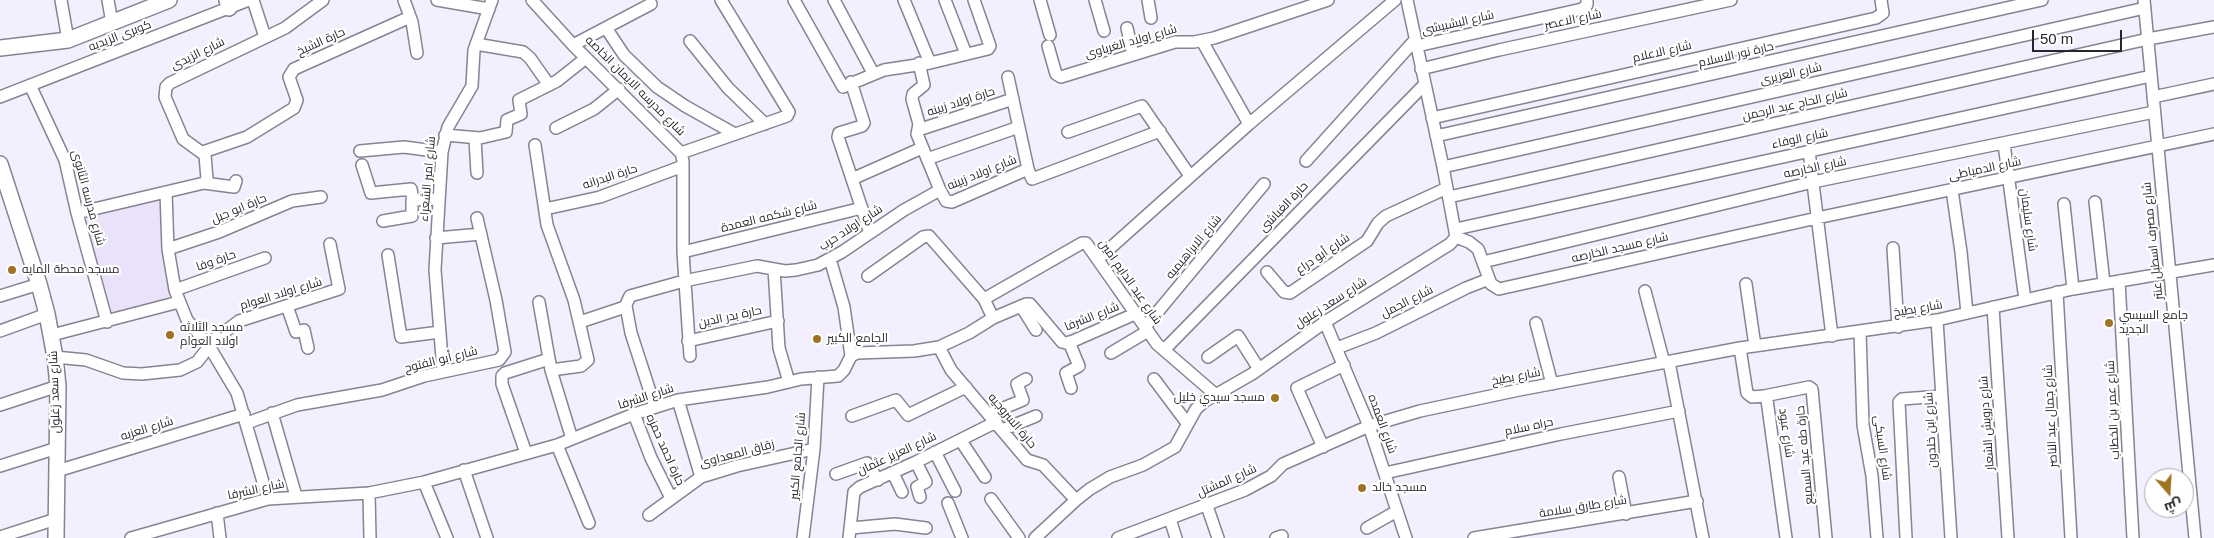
<!DOCTYPE html>
<html>
<head>
<meta charset="utf-8">
<style>
	body { margin:0 }
	#map { position:relative; width:2214px; height:538px; overflow:hidden; background:#f4efff; font-family:Helvetica,Cairo,sans-serif }
	canvas { display:block }
	.north { position:absolute; left:2144px; top:468px; width:50px; height:50px; box-sizing:border-box; background:#fff; border:1px solid #a9a8ab; border-radius:50%; rotate:161deg; font-size:14px; font-weight:700; line-height:20px; text-align:center; color:#28262c }
	.north::after { content:''; display:block; margin:auto; width:18px; height:22px; background:#9e7322; clip-path:polygon(50% 0,100% 100%,50% 72%,0 100%) }
	.scale { position:absolute; left:2032px; top:30px; width:90px; height:22px; box-sizing:border-box; border:2px solid #28262c; border-top:0; padding-left:6px; font-size:15px; line-height:18px; white-space:nowrap; color:#28262c; -webkit-text-stroke:4px #fff; paint-order:stroke }
</style>
</head>
<body>
<div id="map">
<canvas width="2214" height="538"></canvas>
<div class="north">ش</div>
<div class="scale">50 m</div>
</div>
<script>
const g = document.querySelector('canvas').getContext('2d');
g.lineJoin = 'round';
function fill(path, color) { g.fillStyle = color; g.fill(path, 'evenodd'); }
const shape = rows => new Path2D(rows.map(r => 'M' + r).join(''));
function stroke(path, color, width, dash) { g.strokeStyle = color; g.lineWidth = width; g.lineCap = dash ? 'butt' : 'round'; g.setLineDash(dash || []); g.stroke(path); }
function write(font, color, halo, rows, align = 'center') {
  g.font = font + ' Helvetica,Cairo,sans-serif'; g.lineWidth = 4.5; g.setLineDash([]); g.textBaseline = 'middle'; g.strokeStyle = halo; g.fillStyle = color; for (const [text, x, y, turn = 0] of rows) {
    g.save(); g.translate(x, y); g.rotate((+turn || 0) * Math.PI / 180); g.textAlign = isNaN(turn) ? turn : align; if (halo) g.strokeText(text, 0, 0); g.fillText(text, 0, 0); g.restore();
  }
}
fill(shape([
	[162,195,174,298,109,319,80,214]
]), '#e9e2f8');
const street = shape([
	[61,0,68,40],
	[108,0,112,23],
	[253,0,265,37],
	[404,0,412,22,417,53],
	[437,0,489,9],
	[532,0,573,45,681,153,683,161,683,252,690,356],
	[794,0,843,87,884,70,930,63,988,49,990,46,974,0],
	[834,0,873,73],
	[904,0,930,63],
	[945,0,966,54],
	[1040,0,1050,35],
	[1095,0,1104,31],
	[1148,0,1151,18],
	[2144,0,2195,538],
	[606,28,624,55,657,87,685,106,735,134],
	[1127,28,1133,55],
	[690,41,728,88,765,124],
	[1202,41,1249,124],
	[476,44,523,52,530,58,549,85],
	[573,45,651,4],
	[1048,46,1056,74,1061,77,1175,42,1194,42,1214,38,1328,0],
	[1417,46,1582,9,1587,5,1587,0],
	[919,63,924,85,913,94,912,99,919,124,917,134,940,190,946,201,952,202,1028,169],
	[1421,69,1499,50,1731,0],
	[1008,77,1028,169,1032,179,1160,131],
	[851,82,864,123,862,126,839,133,838,137,870,233],
	[30,85,65,160,77,213,107,322],
	[0,97,249,0],
	[2153,97,2214,84],
	[1432,118,1876,18,1883,13,1881,0],
	[556,128,594,109,619,89],
	[918,130,1013,99],
	[1068,132,1142,106,1190,176],
	[445,135,480,138,506,132,507,120,521,114,519,100,557,81,586,58],
	[1436,136,2042,0],
	[475,139,477,173],
	[2004,144,2025,300],
	[535,145,547,225,574,300,588,360,581,366,551,370],
	[360,151,404,147,442,152],
	[1809,151,1832,336],
	[203,152,247,137,294,108,297,100,289,77,294,69,410,17],
	[681,153,787,116,789,112,721,0],
	[927,159,1019,127],
	[1306,161,1415,40],
	[362,165,371,193,411,189,413,200],
	[1443,167,2145,8],
	[852,179,922,148],
	[204,183,234,187,236,181],
	[1952,190,1961,252,1967,313],
	[166,192,168,249,175,290,187,320,209,346,237,393,268,499],
	[1449,197,2148,39,2214,27],
	[2095,202,2104,283],
	[2064,204,2073,289],
	[545,209,600,197,683,166],
	[77,213,204,183,207,179,205,155,183,139,165,97,166,87,170,83,285,28,323,0],
	[383,221,412,216,412,200,439,199],
	[1456,229,2151,76],
	[1456,237,1469,242,1478,249,1491,284,1499,289,1817,218,2214,134],
	[436,238,481,234],
	[1893,248,1898,327],
	[168,249,219,232,292,201,321,197],
	[683,252,862,208],
	[388,255,401,337,440,332],
	[830,259,844,307,851,356],
	[1098,259,1249,124,1395,0],
	[1483,262,1813,182,2154,112],
	[774,269,779,348,789,382],
	[1267,272,1284,292,1290,293,1367,241,1378,223,1386,216,1447,188],
	[868,276,923,237,929,236,984,299,993,318],
	[2119,281,2133,538],
	[1746,284,1755,346],
	[175,290,265,258],
	[1645,291,1664,363],
	[2057,292,2071,538],
	[0,296,39,284],
	[984,299,1082,243,1086,243,1157,344,1216,395],
	[539,302,551,370,572,439],
	[287,306,296,332,304,330,308,348],
	[626,306,631,333,655,407],
	[1021,306,1036,330],
	[1993,307,2008,538],
	[1937,320,1951,538],
	[580,322,625,307,630,296,684,281,757,266,785,271,796,270,818,265,842,252,904,210,940,190],
	[1325,322,1369,426,1406,538],
	[1536,323,1552,384],
	[1145,327,1264,184],
	[0,331,47,314],
	[1860,332,1863,425,1872,476,1877,538],
	[52,335,179,302],
	[688,341,778,321],
	[1069,342,1079,366,1066,373,1071,388],
	[939,347,951,370,1027,460,1043,465,1076,500],
	[1337,348,1376,333,1466,288,1489,279],
	[1740,348,1747,393,1752,397,1764,396,1767,400,1786,538],
	[1164,350,1425,84],
	[1111,353,1148,331],
	[55,357,86,360,123,373,142,374,180,370,197,362,215,339,239,321,339,289,330,244],
	[1208,357,1238,336,1259,369],
	[1669,362,1703,538],
	[443,371,435,270,442,152,448,127,472,86,474,50,492,0],
	[1154,379,1187,423],
	[1764,396,1809,387,1812,389,1826,538],
	[678,400,701,477],
	[0,405,58,386],
	[272,413,296,496],
	[634,414,651,458,671,498],
	[989,414,1023,400,1017,384,1026,379],
	[852,416,896,400,908,415,966,387],
	[247,423,297,405,382,390,424,376,499,360,505,352,496,300,477,218],
	[1002,430,1036,416],
	[961,441,985,477],
	[557,445,589,523],
	[1323,447,1297,388,1344,365],
	[935,452,955,491],
	[526,453,502,384,502,376,505,373,549,359],
	[916,462,926,482,917,487,920,497],
	[0,466,57,448],
	[464,470,487,538],
	[57,471,244,414],
	[893,473,902,492],
	[1385,473,1561,434,1679,411],
	[836,474,867,463,878,480],
	[1619,477,1626,514],
	[424,482,447,538],
	[369,493,370,538],
	[991,499,1019,538],
	[948,503,962,538],
	[1207,506,1218,538],
	[217,513,220,538],
	[649,515,701,477,737,466,814,449],
	[1170,519,1176,538],
	[851,528,895,524,926,528],
	[1367,528,1397,511],
	[0,537,56,519],
	[131,538,268,499,369,493,424,482,557,445,634,414,678,400,768,387,801,379,838,376,844,370,851,356,857,353,914,351,939,347,969,333,993,318,1026,304,1030,304,1062,342,1066,343,1073,341,1137,313],
	[803,538,814,449,818,377],
	[849,538,854,492,860,487,916,462,996,422],
	[1035,538,1076,500,1090,489,1110,477,1143,465,1175,447,1196,409,1205,401,1252,374,1325,322,1450,244,1456,237,1443,167,1407,0],
	[1118,538,1245,490,1271,476,1283,464,1369,426,1420,411,1519,390,1740,348,1937,320,2073,289,2214,265],
	[1276,538,1282,536],
	[1474,538,1697,501],
	[1906,538,1899,402,1902,399,1942,396]
]);
const secondary = shape([
	[227,0,229,8],
	[0,48,68,40,169,0],
	[0,164,39,284,47,314,55,357,58,386,56,538]
]);
stroke(street, '#878391', 14);
stroke(secondary, '#878391', 18);
stroke(street, '#fff', 11);
stroke(secondary, '#fff', 15);
for (const [x, y, r, color] of [
	[12,270,5,"#9e7322"],
	[2109,323,5,"#9e7322"],
	[170,335,5,"#9e7322"],
	[817,339,5,"#9e7322"],
	[1275,398,5,"#9e7322"],
	[1362,488,5,"#9e7322"]
]) { const dot = new Path2D(); dot.arc(x, y, r, 0, 2 * Math.PI); g.fillStyle = color; g.fill(dot); stroke(dot, '#fff', 2); }
write('12px', '#28262c', '#fff', [
	["شارع الاعصر",1573,20,-12],
	["شارع البشبيشى",1458,23,-13],
	["كوبرى الزيديه",120,36,-21],
	["حارة الشيخ",321,42,-24],
	["شارع اولاد الغرباوى",1131,42,-16],
	["شارع الاعلام",1662,52,-13],
	["شارع الزيدى",198,54,-26],
	["حارة نور الاسلام",1736,55,-13],
	["شارع العزيرى",1791,74,-13],
	["شارع مدرسه الايمان الخاصه",635,86,45],
	["حارة اولاد زبينه",961,102,-18],
	["شارع الحاج عبد الرحمن",1795,105,-13],
	["شارع الوفاء",1800,139,-12],
	["شارع الخارصه",1815,168,-12],
	["شارع الدمياطى",1985,169,-12],
	["شارع اولاد زبينه",982,173,-22],
	["حارة البدرانه",610,177,-18],
	["شارع امير الشعراء",428,179,-85],
	["شارع مدرسه الثانوى",88,198,75],
	["حارة الغباشى",1284,207,-46],
	["حارة ابو جبل",239,209,-23],
	["شارع شكمه العمدة",769,217,-14],
	["شارع سليمان",2028,220,82],
	["شارع اولاد حرب",851,228,-33],
	["شارع مصرف اسطبل عنتر",2153,241,-96],
	["شارع الابراهيميه",1194,247,-50],
	["شارع مسجد الخارصه",1620,248,-13],
	["شارع أبو دراع",1323,254,-34],
	["حارة وفا",216,261,-19],
	["شارع عبد الدايم امين",1130,282,55],
	["شارع اولاد العوام",281,294,-17],
	["شارع الجمل",1407,302,-27],
	["شارع سعد زعلول",1331,303,-33],
	["شارع بطيخ",1918,309,-10],
	["حارة بدر الدين",730,317,-12],
	["شارع الشرفا",1092,317,-22],
	["شارع أبو الفتوح",441,360,-14],
	["شارع بطيخ",1516,377,-11],
	["شارع سعد زغلول",55,392,-92],
	["شارع الشرفا",646,397,-18],
	["شارع عمر بن الخطاب",2113,410,-93],
	["شارع جمال عبد الناصر",2051,416,-93],
	["حارة السروجيه",1012,421,50],
	["شارع درويش الشعار",1987,423,-94],
	["شارع العمده",1382,424,70],
	["حراه سلام",1529,427,-12],
	["شارع العزبه",147,429,-17],
	["شارع ابن خلدون",1931,430,-93],
	["شارع عبود",1786,433,82],
	["شارع السبكى",1882,448,82],
	["حارة احمد حمزه",665,450,66],
	["زقاق المعداوى",737,454,-15],
	["شارع العزيز عثمان",897,454,-25],
	["حارة طه عبد السميع",1805,455,-95],
	["شارع الجامع الكبير",798,456,-85],
	["شارع المشتل",1227,481,-24],
	["شارع الشرفا",256,490,-12],
	["شارع طارق سلامة",1583,507,-9]
]);
write('12px', '#28262c', '#fff', [
	["مسجد محطة المايه",22,270],
	["جامع السيسي",2119,316],
	["الجديد",2119,330],
	["مسجد الثلاثه",180,328],
	["اولاد العوام",180,342],
	["الجامع الكبير",827,339],
	["مسجد سيدي خليل",1265,398,"right"],
	["مسجد خالد",1372,488]
], 'left');
</script>
</body>
</html>
